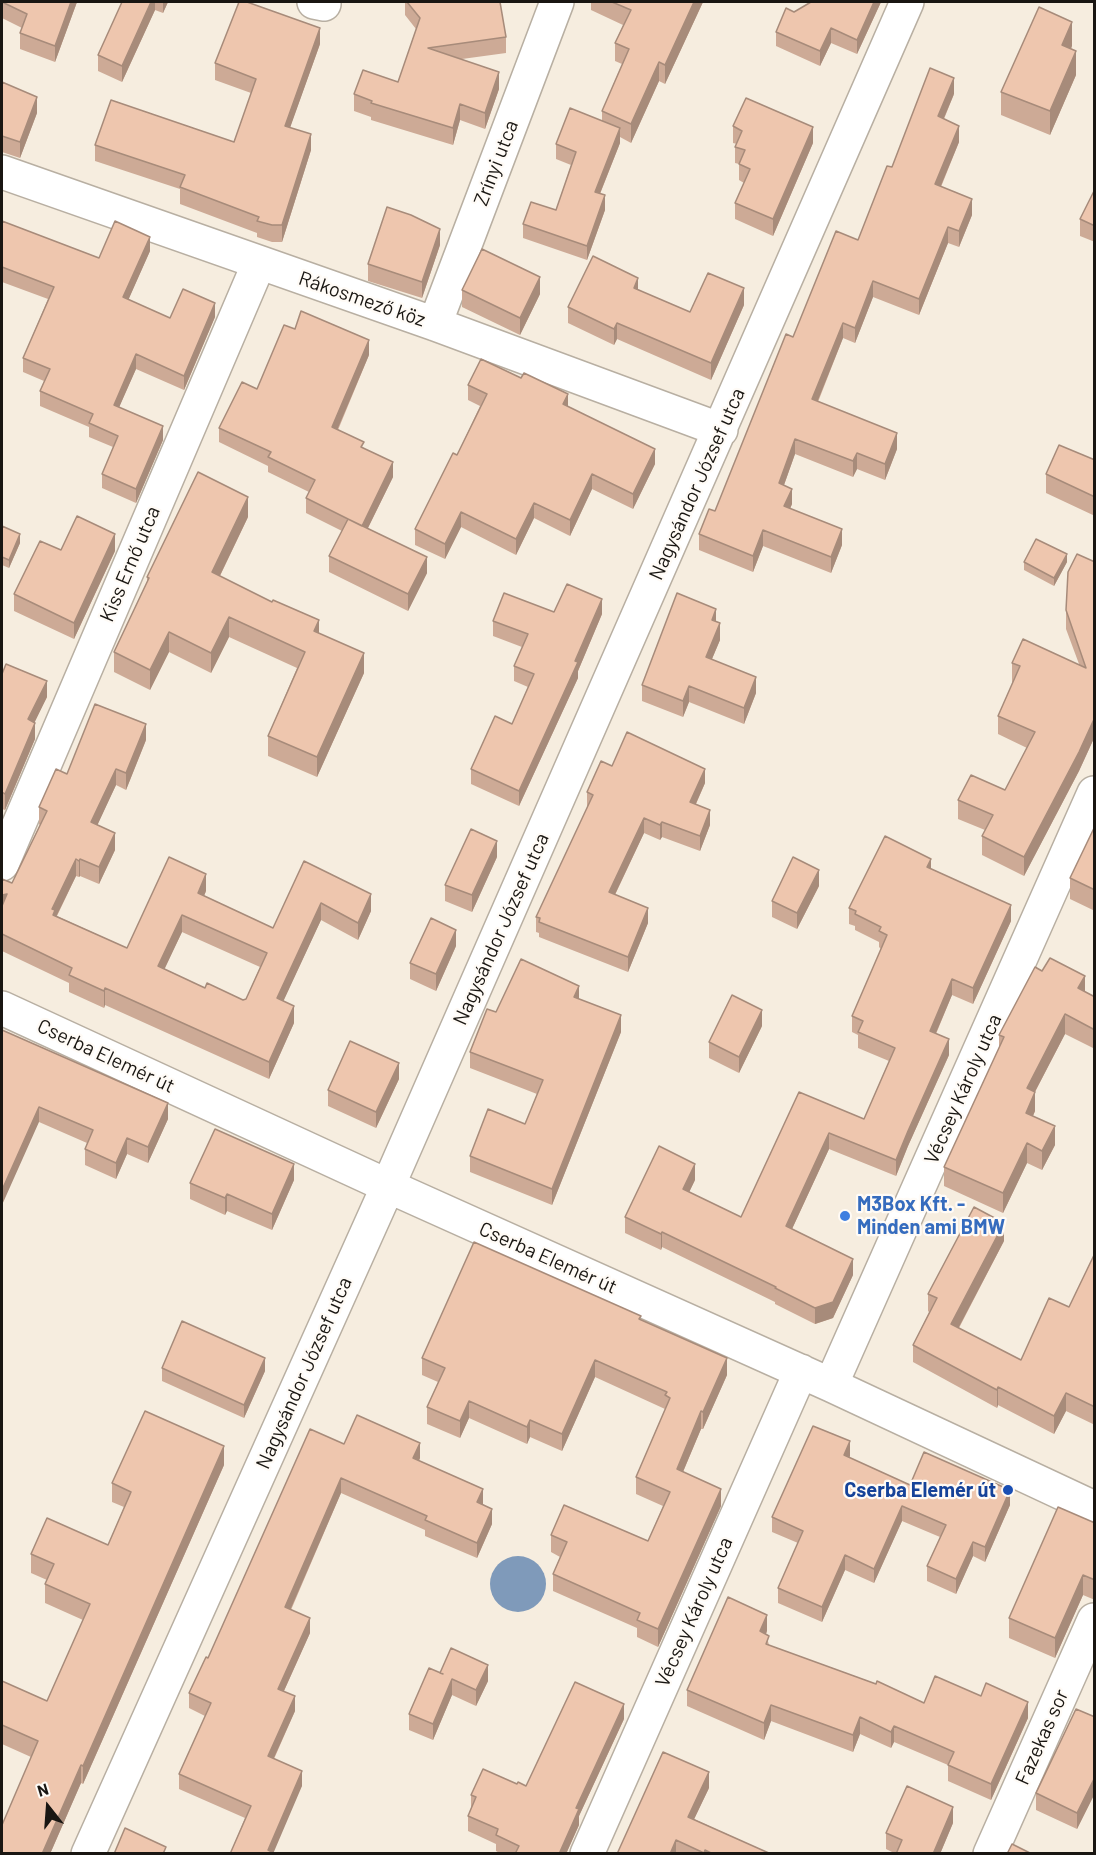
<!DOCTYPE html>
<html>
<head>
<meta charset="utf-8">
<style>
	body { margin:0 }
	#map { position:relative; width:1096px; height:1855px; overflow:hidden; background:#f6eddf; font-family:Barlow,sans-serif }
	canvas { display:block }
	.frame { position:absolute; inset:0; border:3px solid #191612; pointer-events:none }
	.north { position:absolute; left:18px; top:1777px; width:60px; height:60px; -webkit-text-stroke:4px #fffbf6; paint-order:stroke; rotate:343deg; font-size:16px; font-weight:700; line-height:24px; text-align:center; color:#191612 }
	.north::after { content:''; display:block; margin:auto; width:21px; height:27px; background:#191612; clip-path:polygon(50% 0,100% 100%,50% 72%,0 100%) }
</style>
</head>
<body>
<div id="map">
<canvas width="1096" height="1855"></canvas>
<div class="frame"></div>
<div class="north">N</div>
</div>
<script>
const g = document.querySelector('canvas').getContext('2d');
g.lineJoin = 'round';
function fill(path, color) { g.fillStyle = color; g.fill(path, 'evenodd'); }
const shape = rows => new Path2D(rows.map(r => 'M' + r).join(''));
function stroke(path, color, width, dash) { g.strokeStyle = color; g.lineWidth = width; g.lineCap = dash ? 'butt' : 'round'; g.setLineDash(dash || []); g.stroke(path); }
function write(font, color, halo, rows, align = 'center') {
  g.font = font + ' Barlow,sans-serif'; g.lineWidth = 4.5; g.setLineDash([]); g.textBaseline = 'middle'; g.strokeStyle = halo; g.fillStyle = color; for (const [text, x, y, turn = 0] of rows) {
    g.save(); g.translate(x, y); g.rotate((+turn || 0) * Math.PI / 180); g.textAlign = isNaN(turn) ? turn : align; if (halo) g.strokeText(text, 0, 0); g.fillText(text, 0, 0); g.restore();
  }
}
fill(shape([
	'490 1584a28 28 0 1 1 56 0a28 28 0 1 1-56 0Z'
]), '#7f9aba');
const minor = shape([
	[314,2,324,4],
	[2,172,435,324,721,430],
	[435,324,557,2],
	[2,864,259,263],
	[2,1008,388,1186,831,1385,1094,1508],
	[831,1385,1094,793],
	[88,1854,388,1186,907,2],
	[587,1854,801,1371],
	[990,1854,1094,1620]
]);
stroke(minor, '#b8afa2', 36);
stroke(minor, '#fff', 33);
fill(shape([
	[2,2,77,2,55,62,20,49,20,33,22,28,2,18],
	[122,2,168,2,163,13,155,10,122,82,98,71,98,55],
	[405,2,500,2,506,37,506,53,462,59,499,89,485,129,460,120,453,145,371,120,371,117,354,111,354,94,398,82,416,29,405,15],
	[591,2,703,2,665,84,659,81,631,143,620,137,620,143,600,194,605,210,587,260,523,238,523,224,556,210,571,165,556,159,556,144,602,121,602,111,622,64,615,61,615,43,623,25,591,10],
	[881,2,857,54,831,43,820,66,776,46,776,32,794,12],
	[320,44,290,127,311,150,282,242,272,242,257,237,257,233,180,204,180,189,95,161,95,145,234,142,251,93,215,80,215,63],
	[1072,46,1071,49,1076,75,1050,135,1001,115,1001,92],
	[2,82,37,113,20,158,2,152],
	[954,94,944,119,959,142,941,187,972,215,959,247,948,243,919,315,873,297,855,343,843,338,818,402,897,449,885,480,857,469,853,477,795,454,784,485,792,504,790,509,842,545,831,573,763,546,753,572,699,550,699,534,715,511,793,337,858,240,892,167],
	[733,126,813,143,773,236,735,219,735,203,744,183,739,180,739,164,735,163,735,147,737,144,733,143],
	[1095,189,1095,242,1080,236,1080,219],
	[2,221,99,258,150,251,128,300,170,318,215,317,184,390,136,369,119,407,163,440,136,503,102,488,102,474,113,447,89,437,89,427,40,406,40,391,44,381,23,372,23,358,48,299,2,282],
	[440,245,422,298,368,281,368,264],
	[462,290,540,294,520,335,462,307],
	[638,290,690,312,744,305,711,380,617,339,614,345,568,323,568,307],
	[369,355,338,430,364,448,393,477,368,528,427,573,408,611,329,572,329,556,342,531,306,513,306,498,309,492,268,472,268,466,219,442,219,428],
	[468,385,568,406,655,464,633,509,592,489,570,536,534,518,516,555,461,527,445,559,415,545,415,529,457,455,480,406,468,400],
	[1095,460,1095,516,1046,493,1046,474],
	[248,517,220,576,319,633,364,673,317,777,268,756,268,736,297,668,229,637,211,673,169,652,150,690,114,672,114,652,147,582,147,577],
	[2,526,20,543,9,568,2,565],
	[115,551,74,639,14,611,14,594],
	[1024,562,1067,562,1054,586,1024,570],
	[1095,562,1095,736,1079,771,1024,876,982,855,982,836,985,830,958,819,958,800,1005,790,1027,748,998,734,998,716,1013,682,1012,682,1012,663,1079,664,1066,629,1066,610],
	[554,612,602,614,578,671,578,678,519,806,471,784,471,769,512,724,528,687,514,681,514,666,522,647,493,636,493,621],
	[716,622,720,640,712,659,756,693,744,724,689,702,683,717,642,701,642,685],
	[2,674,47,697,34,722,35,739,5,810,2,809],
	[146,740,126,790,116,785,97,825,115,850,99,884,80,876,79,877,76,876,57,916,127,948,206,891,204,896,273,928,304,861,371,911,358,940,321,920,283,1001,294,1023,269,1079,105,1005,104,1008,69,992,69,983,2,951,2,879,12,883,40,825,39,824,39,807,67,774],
	[182,932,260,967,246,999,243,1000,205,988,164,969],
	[612,766,705,783,696,804,710,825,700,851,662,837,660,840,644,833,615,895,648,923,628,972,539,937,539,933,536,932,536,917,588,807,587,807,587,792],
	[1095,826,1095,911,1070,899,1070,878],
	[497,857,472,912,445,901,445,885],
	[931,869,1011,921,973,1004,952,995,936,1034,949,1055,908,1146,896,1176,829,1149,792,1229,853,1275,833,1318,815,1324,775,1304,775,1302,662,1247,661,1250,625,1233,625,1217,695,1180,689,1192,741,1217,799,1092,864,1119,889,1061,858,1048,858,1035,852,1032,852,1016,881,949,879,947,879,942,855,930,855,926,849,924,849,908],
	[819,886,797,929,772,917,772,901],
	[456,946,436,991,410,979,410,963],
	[1085,992,1095,997,1095,1049,1065,1034,1035,1092,1035,1111,1033,1116,1055,1145,1042,1170,1027,1163,1003,1213,944,1186,944,1167,999,1048,999,1035],
	[579,999,621,1032,552,1205,470,1172,470,1156,525,1124,537,1094,470,1068,470,1052,496,1012],
	[762,1026,739,1073,709,1058,709,1042],
	[2,1030,168,1119,148,1163,127,1154,116,1179,85,1165,85,1149,87,1143,39,1122],
	[399,1079,376,1128,328,1106,328,1090],
	[294,1180,272,1230,227,1211,225,1215,190,1199,190,1183],
	[1004,1241,959,1328,1021,1360,1069,1307,1095,1253,1095,1425,1066,1411,1054,1434,998,1405,997,1408,913,1362,913,1345,929,1312,928,1311,928,1294],
	[641,1320,727,1375,703,1429,701,1429,683,1472,721,1506,658,1647,637,1637,637,1628,553,1591,553,1574,560,1557,551,1552,551,1535,648,1541,663,1506,636,1494,636,1477,665,1409,595,1377,562,1451,530,1437,527,1444,469,1418,460,1438,427,1424,427,1407,438,1382,422,1375,422,1358],
	[162,1368,265,1371,244,1418,162,1381],
	[344,1444,420,1458,419,1461,483,1504,482,1505,492,1524,477,1558,425,1536,425,1530,341,1493,291,1610,310,1633,284,1691,295,1711,274,1759,302,1786,230,1854,245,1818,179,1789,179,1774,205,1716,189,1708,189,1693,208,1658],
	[850,1456,849,1458,910,1485,1010,1505,985,1562,973,1556,956,1594,927,1581,927,1566,940,1537,902,1521,874,1583,845,1570,822,1622,778,1603,778,1588,798,1543,772,1532,772,1517],
	[224,1465,83,1784,81,1783,50,1854,2,1854,31,1757,2,1744,2,1681,47,1701,83,1620,45,1603,45,1584,47,1580,31,1573,31,1554,108,1545,124,1507,112,1502,112,1483],
	[1095,1523,1095,1600,1083,1595,1055,1658,1009,1638,1009,1618],
	[767,1631,766,1634,769,1645,924,1703,1028,1718,991,1800,948,1781,948,1765,894,1742,891,1748,860,1734,853,1752,771,1721,764,1740,687,1706,687,1690],
	[440,1673,488,1681,476,1706,452,1695,433,1740,409,1730,409,1714],
	[1095,1717,1095,1793,1077,1829,1036,1810,1036,1793],
	[624,1719,579,1816,579,1825,566,1854,501,1854,496,1851,496,1844,468,1831,468,1816,471,1808,471,1795,517,1784,526,1786],
	[709,1788,694,1819,771,1854,617,1854],
	[953,1823,940,1854,896,1854,886,1849,886,1833]
]), '#cdaa96');
fill(shape([
	[71,2,77,2,55,62,55,46],
	[151,2,155,2,155,10,122,82,122,66],
	[163,2,168,2,163,13],
	[694,2,703,2,665,84,665,65],
	[874,2,881,2,857,54,857,40],
	[1072,22,1072,46,1062,69,1062,45],
	[320,28,320,44,285,142,285,126],
	[831,28,831,43,820,66,820,51],
	[1076,51,1076,75,1050,135,1050,111],
	[659,62,659,81,631,143,631,124],
	[499,72,499,89,485,129,485,113],
	[954,78,954,94,938,132,938,116],
	[37,97,37,113,20,158,20,142],
	[460,104,460,120,453,145,453,128],
	[959,126,959,142,935,200,935,184],
	[813,127,813,143,773,236,773,219],
	[620,128,620,143,595,206,595,192],
	[311,134,311,150,282,242,282,225],
	[605,195,605,210,587,260,587,246],
	[972,199,972,215,959,247,959,231],
	[948,227,948,243,919,315,919,299],
	[440,229,440,245,422,298,422,282],
	[150,237,150,251,123,312,123,297],
	[540,277,540,294,520,335,520,318],
	[638,278,638,295,634,288],
	[873,281,873,297,855,343,855,328],
	[744,288,744,305,711,380,711,363],
	[215,303,215,317,184,390,184,376],
	[617,323,617,339,614,345,614,329],
	[843,323,843,338,812,415,812,399],
	[369,340,369,355,332,442,332,427],
	[136,354,136,369,114,419,114,405],
	[568,394,568,410,563,404],
	[163,426,163,440,136,503,136,489],
	[897,433,897,449,885,480,885,464],
	[795,439,795,454,779,499,779,483],
	[655,449,655,464,633,509,633,494],
	[857,453,857,469,853,477,853,461],
	[393,462,393,477,362,540,362,526],
	[592,474,592,489,570,536,570,520],
	[792,489,792,504,784,522,784,506],
	[248,497,248,517,212,592,212,572],
	[534,503,534,518,516,555,516,539],
	[461,512,461,527,445,559,445,544],
	[842,529,842,545,831,573,831,557],
	[763,530,763,546,753,572,753,556],
	[20,534,20,543,9,568,9,560],
	[115,534,115,551,74,639,74,623],
	[1067,554,1067,562,1054,586,1054,578],
	[427,557,427,573,408,611,408,594],
	[602,599,602,614,578,671,578,678,519,806,519,791],
	[716,609,716,625,712,620],
	[229,617,229,637,211,673,211,653],
	[319,620,319,640,314,631],
	[720,623,720,640,706,673,706,657],
	[169,632,169,652,150,690,150,670],
	[364,653,364,673,317,777,317,757],
	[756,677,756,693,744,724,744,708],
	[47,681,47,697,28,736,28,719],
	[689,686,689,702,683,717,683,701],
	[1095,717,1095,736,1079,771,1024,876,1024,857],
	[35,723,35,739,5,810,5,794],
	[146,724,146,740,126,790,126,773],
	[116,769,116,785,91,839,91,822],
	[705,769,705,783,690,817,690,802],
	[710,810,710,825,700,851,700,836],
	[644,818,644,833,609,907,609,892],
	[662,822,662,837,660,840,660,825],
	[115,833,115,850,99,884,99,867],
	[497,841,497,857,472,912,472,895],
	[76,859,76,876,55,919,55,927,52,909],
	[80,859,80,876,79,877,79,861],
	[931,859,931,875,927,867],
	[819,870,819,886,797,929,797,913],
	[206,874,206,891,198,910,198,893],
	[7,894,2,912,2,895],
	[371,894,371,911,358,940,358,923],
	[321,903,321,920,277,1015,277,998],
	[1011,905,1011,921,973,1004,973,988],
	[648,908,648,923,628,972,628,957],
	[182,915,182,932,158,983,158,966],
	[456,930,456,946,436,991,436,974],
	[1085,976,1085,995,1078,988],
	[952,979,952,995,930,1047,930,1031],
	[579,986,579,1002,574,997],
	[105,988,105,1005,104,1008,104,991],
	[294,1006,294,1023,269,1079,269,1062],
	[762,1010,762,1026,739,1073,739,1057],
	[1065,1014,1065,1034,1027,1107,1027,1088],
	[621,1015,621,1032,552,1205,552,1189],
	[949,1039,949,1055,908,1146,896,1176,896,1160,908,1131],
	[399,1063,399,1079,376,1128,376,1112],
	[1035,1092,1035,1111,1026,1132,1026,1113],
	[168,1103,168,1119,148,1163,148,1147],
	[39,1107,39,1122,2,1205,2,1190],
	[1055,1126,1055,1145,1042,1170,1042,1151],
	[829,1133,829,1149,786,1242,786,1226],
	[127,1138,127,1154,116,1179,116,1163],
	[1027,1143,1027,1163,1003,1213,1003,1193],
	[294,1164,294,1180,272,1230,272,1214],
	[695,1164,695,1180,683,1205,683,1189],
	[227,1194,227,1211,225,1215,225,1198],
	[1004,1223,1004,1241,951,1342,951,1324],
	[662,1232,662,1247,661,1250,661,1234],
	[853,1259,853,1275,833,1318,815,1324,815,1308],
	[265,1358,265,1371,244,1418,244,1405],
	[727,1358,727,1375,703,1429,703,1412],
	[595,1360,595,1377,562,1451,562,1434],
	[998,1387,998,1405,997,1408,997,1390],
	[1066,1393,1066,1411,1054,1434,1054,1416],
	[469,1401,469,1418,460,1438,460,1421],
	[701,1411,701,1429,677,1486,677,1469],
	[530,1420,530,1437,527,1444,527,1427],
	[850,1441,850,1456,844,1470,844,1455],
	[420,1443,420,1458,413,1473,413,1458],
	[224,1446,224,1465,83,1784,83,1766],
	[341,1478,341,1493,285,1622,285,1607],
	[483,1489,483,1504,477,1518,477,1502],
	[721,1489,721,1506,658,1647,658,1629],
	[1010,1490,1010,1505,985,1562,985,1547],
	[902,1506,902,1521,874,1583,874,1569],
	[492,1509,492,1524,477,1558,477,1543],
	[973,1542,973,1556,956,1594,956,1579],
	[845,1555,845,1570,822,1622,822,1607],
	[1083,1575,1083,1595,1055,1658,1055,1638],
	[767,1615,767,1631,760,1648,760,1631],
	[310,1618,310,1633,278,1704,278,1689],
	[488,1665,488,1681,476,1706,476,1690],
	[452,1679,452,1695,433,1740,433,1724],
	[295,1696,295,1711,268,1771,268,1756],
	[1028,1702,1028,1718,991,1800,991,1784],
	[624,1704,624,1719,579,1816,579,1825,566,1854,559,1854,576,1808],
	[771,1705,771,1721,764,1740,764,1723],
	[860,1717,860,1734,853,1752,853,1735],
	[894,1726,894,1742,891,1748,891,1732],
	[81,1765,81,1783,50,1854,42,1854],
	[302,1771,302,1786,273,1854,268,1850],
	[709,1772,709,1788,688,1832,688,1817],
	[1095,1777,1095,1793,1077,1829,1077,1813],
	[953,1807,953,1823,940,1854,932,1853],
	[676,1840,676,1854,670,1854]
]), '#a78b7a');
const building = shape([
	[2,2,71,2,55,46,20,33,27,14,2,2],
	[122,2,151,2,122,66,98,55,122,2],
	[239,2,247,2,320,28,285,126,311,134,282,225,272,225,257,221,259,217,180,187,185,175,95,145,111,100,234,142,256,79,215,63,239,2],
	[407,2,500,2,506,37,428,48,499,72,485,113,460,104,453,128,371,103,372,101,354,94,363,70,398,82,420,18,407,2],
	[612,2,694,2,665,65,659,62,631,124,602,111,629,49,615,43,631,10,612,2],
	[811,2,874,2,857,40,831,28,820,51,776,32,786,8,794,12,811,2],
	[1039,7,1072,22,1062,45,1076,51,1050,111,1001,92,1039,7],
	[930,68,954,78,938,116,959,126,935,184,972,199,959,231,948,227,919,299,873,281,855,328,843,323,812,399,897,433,885,464,857,453,853,461,795,439,779,483,792,489,784,506,842,529,831,557,763,530,753,556,699,534,709,509,715,511,786,334,793,337,836,231,858,240,887,166,892,167,930,68],
	[2,82,37,97,20,142,2,136,2,82],
	[746,98,813,127,773,219,735,203,750,169,739,164,745,150,735,147,742,131,733,126,746,98],
	[570,108,620,128,595,192,605,195,587,246,523,224,531,202,556,210,576,152,556,144,570,108],
	[1095,189,1095,226,1080,219,1095,189],
	[387,207,411,215,440,229,422,282,368,264,387,207],
	[2,221,99,258,115,221,150,237,123,297,170,318,183,289,215,303,184,376,136,354,114,405,163,426,136,489,102,474,118,436,89,423,93,414,40,391,50,369,23,358,54,287,2,267,2,221],
	[482,249,540,277,520,318,462,290,482,249],
	[593,256,638,278,634,288,690,312,708,273,744,288,711,363,617,323,614,329,568,307,593,256],
	[301,311,369,340,332,427,364,442,361,447,393,462,362,526,306,498,315,480,268,457,271,452,219,428,242,382,257,389,284,325,295,329,301,311],
	[481,359,521,378,524,373,568,394,563,404,655,449,633,494,592,474,570,520,534,503,516,539,461,512,445,544,415,529,453,453,457,455,487,394,468,385,481,359],
	[1059,445,1095,460,1095,497,1046,474,1059,445],
	[198,472,248,497,212,572,272,602,273,600,319,620,314,631,364,653,317,757,268,736,305,652,229,617,211,653,169,632,150,670,114,652,149,578,147,577,198,472],
	[77,516,115,534,74,623,14,594,40,541,61,550,77,516],
	[348,519,427,557,408,594,329,556,348,519],
	[2,526,20,534,9,560,2,557,2,526],
	[1036,539,1067,554,1054,578,1024,562,1036,539],
	[1077,554,1095,562,1095,717,1079,752,1024,857,982,836,993,815,958,800,971,775,1005,790,1035,732,998,716,1020,666,1012,663,1023,639,1086,668,1066,610,1068,572,1077,554],
	[567,584,602,599,575,661,578,662,519,791,471,769,495,716,512,724,534,674,514,666,528,634,493,621,504,593,554,612,567,584],
	[677,593,716,609,712,620,720,623,706,657,756,677,744,708,689,686,683,701,642,685,677,593],
	[6,664,47,681,28,719,35,723,5,794,2,792,2,674,6,664],
	[95,704,146,724,126,773,116,769,91,822,115,833,99,867,80,859,79,861,76,859,52,909,55,910,53,915,127,948,169,857,206,874,198,893,273,928,304,861,371,894,358,923,321,903,277,998,294,1006,269,1062,105,988,104,991,69,975,72,968,2,934,2,906,7,894,2,895,2,879,12,883,47,811,39,807,56,769,67,774,95,704],
	[182,915,267,953,246,999,243,1000,207,983,205,988,158,966,182,915],
	[627,732,705,769,690,802,710,810,700,836,662,822,660,825,644,818,609,892,648,908,628,957,539,922,540,918,536,917,593,795,587,792,601,761,612,766,627,732],
	[1095,826,1095,890,1070,878,1095,826],
	[471,829,497,841,472,895,445,885,471,829],
	[885,836,931,859,927,867,1011,905,973,988,952,979,930,1031,949,1039,908,1131,896,1160,829,1133,786,1226,853,1259,833,1302,815,1308,775,1288,776,1287,662,1232,661,1234,625,1217,659,1146,695,1164,683,1189,741,1217,799,1092,864,1119,895,1048,858,1032,863,1021,852,1016,887,935,879,931,881,927,855,914,856,911,849,908,885,836],
	[793,857,819,870,797,913,772,901,793,857],
	[431,918,456,930,436,974,410,963,431,918],
	[1050,958,1085,976,1078,988,1095,997,1095,1030,1065,1014,1027,1088,1035,1092,1026,1113,1055,1126,1042,1151,1027,1143,1003,1193,944,1167,1004,1037,999,1035,1035,967,1042,971,1050,958],
	[521,959,579,986,574,997,621,1015,552,1189,470,1156,488,1109,525,1124,543,1080,470,1052,487,1009,496,1012,521,959],
	[732,995,762,1010,739,1057,709,1042,732,995],
	[2,1030,168,1103,148,1147,127,1138,116,1163,85,1149,93,1130,39,1107,2,1190,2,1030],
	[350,1041,399,1063,376,1112,328,1090,350,1041],
	[215,1129,294,1164,272,1214,227,1194,225,1198,190,1183,215,1129],
	[974,1207,1004,1223,951,1324,1021,1360,1049,1298,1069,1307,1095,1253,1095,1407,1066,1393,1054,1416,998,1387,997,1390,913,1345,937,1298,928,1294,974,1207],
	[474,1242,641,1316,639,1319,727,1358,703,1412,701,1411,677,1469,721,1489,658,1629,637,1620,640,1613,553,1574,567,1542,551,1535,564,1505,648,1541,670,1492,636,1477,670,1398,665,1395,667,1392,595,1360,562,1434,530,1420,527,1427,469,1401,460,1421,427,1407,445,1368,422,1358,474,1242],
	[182,1321,265,1358,244,1405,162,1368,182,1321],
	[145,1411,224,1446,83,1766,81,1765,42,1854,2,1854,2,1825,38,1741,2,1725,2,1681,47,1701,90,1604,45,1584,54,1564,31,1554,47,1518,108,1545,131,1492,112,1483,145,1411],
	[357,1415,420,1443,413,1458,483,1489,477,1502,492,1509,477,1543,425,1520,427,1516,341,1478,285,1607,310,1618,278,1689,295,1696,268,1756,302,1771,268,1850,276,1854,230,1854,251,1806,179,1774,211,1703,189,1693,206,1657,208,1658,310,1429,344,1444,357,1415],
	[813,1426,850,1441,844,1455,910,1485,924,1452,1010,1490,985,1547,973,1542,956,1579,927,1566,946,1525,902,1506,874,1569,845,1555,822,1607,778,1588,803,1531,772,1517,813,1426],
	[1058,1507,1095,1523,1095,1580,1083,1575,1055,1638,1009,1618,1058,1507],
	[728,1597,767,1615,760,1631,769,1636,766,1644,876,1684,877,1681,924,1703,935,1676,981,1696,986,1683,1028,1702,991,1784,948,1765,954,1752,894,1726,891,1732,860,1717,853,1735,771,1705,764,1723,687,1690,728,1597],
	[451,1648,488,1665,476,1690,452,1679,433,1724,409,1714,429,1668,443,1674,440,1673,451,1648],
	[575,1682,624,1704,576,1808,579,1809,559,1854,515,1854,519,1846,496,1835,498,1829,468,1816,476,1797,471,1795,483,1769,517,1784,518,1782,526,1786,575,1682],
	[1076,1709,1095,1717,1095,1777,1077,1813,1036,1793,1076,1709],
	[663,1752,709,1772,688,1817,771,1854,713,1854,705,1850,704,1853,676,1840,670,1854,617,1854,663,1752],
	[907,1786,953,1807,933,1854,896,1854,902,1840,886,1833,907,1786],
	[125,1828,166,1847,163,1854,114,1854,125,1828],
	[1012,1844,1032,1854,1007,1854,1012,1844]
]);
fill(building, '#eec6ae');
stroke(building, '#a78b7a', 1.5);
for (const [x, y, r, color] of [
	[845,1216,6,"#3f7fe0"],
	[1008,1490,6,"#1a4fb4"]
]) { const dot = new Path2D(); dot.arc(x, y, r, 0, 2 * Math.PI); g.fillStyle = color; g.fill(dot); stroke(dot, '#fffbf6', 2); }
write('20px', '#191612', '#fffbf6', [
	["Zrínyi utca",496,163,-69],
	["Rákosmező köz",362,299,19],
	["Nagysándor József utca",697,484,-66],
	["Kiss Ernő utca",130,564,-67],
	["Nagysándor József utca",501,929,-66],
	["Cserba Elemér út",106,1056,25],
	["Vécsey Károly utca",963,1089,-66],
	["Cserba Elemér út",548,1258,24],
	["Nagysándor József utca",304,1373,-66],
	["Vécsey Károly utca",694,1612,-66],
	["Fazekas sor",1042,1737,-66]
]);
write('bold 20px', '#366cbe', '#fffbf6', [
	["M3Box Kft. -",857,1204],
	["Minden ami BMW",857,1227]
], 'left');
write('bold 20px', '#164399', '#fffbf6', [
	["Cserba Elemér út",996,1490]
], 'right');
</script>
</body>
</html>
